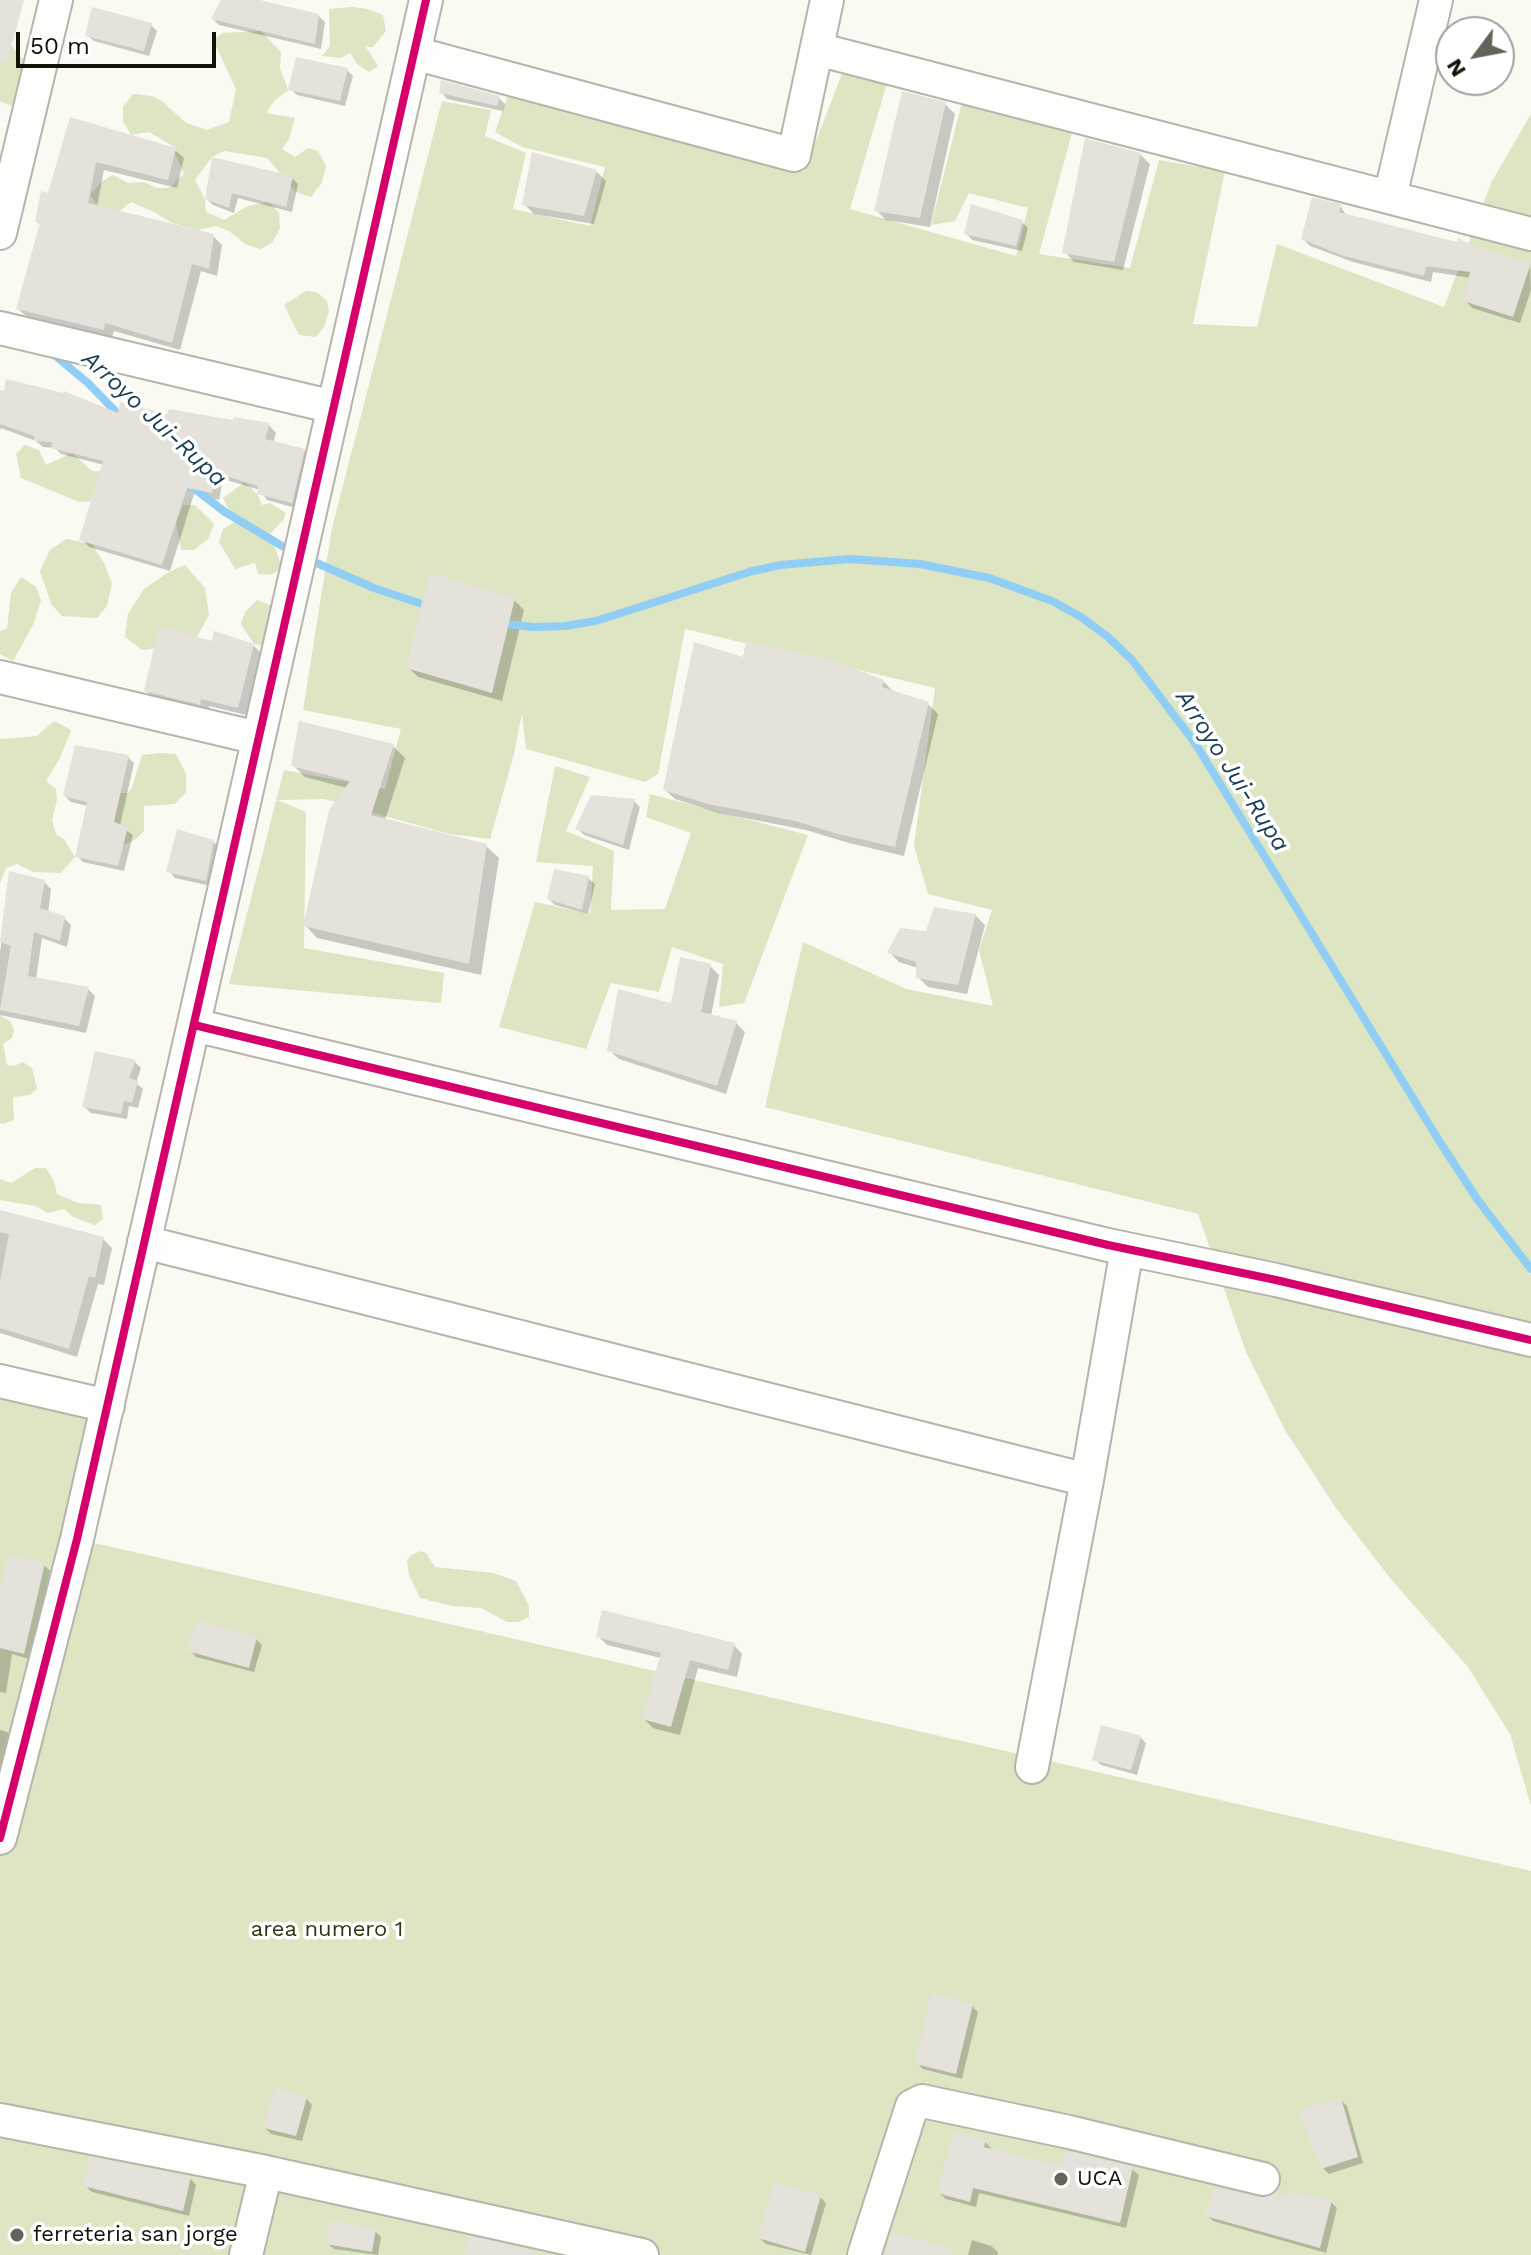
<!DOCTYPE html>
<html>
<head>
<meta charset="utf-8">
<style>
	body { margin:0 }
	#map { position:relative; width:1531px; height:2255px; overflow:hidden; background:#faf9f2; font-family:"Work Sans",sans-serif }
	canvas { display:block }
	.north { position:absolute; left:1435px; top:16px; width:80px; height:80px; box-sizing:border-box; background:#fff; border:2px solid #a1a09c; border-radius:50%; rotate:238deg; font-size:22px; font-weight:700; line-height:32px; text-align:center; color:#141107 }
	.north::after { content:''; display:block; margin:auto; width:28px; height:36px; background:#646259; clip-path:polygon(50% 0,100% 100%,50% 72%,0 100%) }
	.scale { position:absolute; left:16px; top:32px; width:200px; height:36px; box-sizing:border-box; border:4px solid #141107; border-top:0; padding-left:10px; font-size:24px; line-height:28px; white-space:nowrap; color:#141107; -webkit-text-stroke:6px #fff; paint-order:stroke }
</style>
</head>
<body>
<div id="map">
<canvas width="1531" height="2255"></canvas>
<div class="north">N</div>
<div class="scale">50 m</div>
</div>
<script>
const g = document.querySelector('canvas').getContext('2d');
g.lineJoin = 'round';
function fill(path, color) { g.fillStyle = color; g.fill(path, 'evenodd'); }
const shape = rows => new Path2D(rows.map(r => 'M' + r).join(''));
function stroke(path, color, width, dash) { g.strokeStyle = color; g.lineWidth = width; g.lineCap = dash ? 'butt' : 'round'; g.setLineDash(dash || []); g.stroke(path); }
function write(font, color, halo, rows, align = 'center') {
  g.font = font + ' "Work Sans",sans-serif'; g.lineWidth = 7; g.setLineDash([]); g.textBaseline = 'middle'; g.strokeStyle = halo; g.fillStyle = color; for (const [text, x, y, turn = 0] of rows) {
    g.save(); g.translate(x, y); g.rotate((+turn || 0) * Math.PI / 180); g.textAlign = isNaN(turn) ? turn : align; if (halo) g.strokeText(text, 0, 0); g.fillText(text, 0, 0); g.restore();
  }
}
fill(shape([
	[352,7,368,9,383,15,386,31,373,47,366,47,378,66,369,72,357,64,350,53,341,58,322,56,330,46,329,9],
	[261,31,281,52,280,68,288,90,274,101,266,113,295,118,289,139,282,149,295,157,308,148,318,151,326,166,322,182,311,197,296,192,267,158,224,151,212,157,195,180,205,199,206,212,224,220,248,206,269,202,279,213,280,228,272,243,260,249,245,244,229,231,216,226,197,230,172,223,152,211,131,202,108,220,90,195,102,181,113,175,128,183,144,182,156,188,169,188,184,174,175,154,176,148,149,132,131,135,123,121,123,107,133,94,152,96,162,101,186,123,207,130,229,122,236,89,213,40,222,33],
	[0,43,9,43,31,68,20,100,11,106,0,101],
	[843,71,888,80,850,209,1016,256,1028,208,969,193,955,221,931,225,962,102,1073,129,1039,254,1130,268,1159,160,1225,171,1193,324,1257,327,1277,244,1444,307,1492,181,1531,114,1531,1806,1510,1734,1468,1667,1390,1578,1336,1508,1285,1430,1246,1352,1198,1214,765,1107,803,942,906,989,993,1006,979,950,992,910,928,894,914,846,935,688,685,629,658,774,645,782,526,749,522,713,514,754,490,839,449,834,324,799,277,800,306,812,304,948,444,973,441,1003,229,984,284,770,385,789,401,729,303,710,332,528,442,101,491,110,485,136,526,153,513,209,590,226,605,167,522,147,495,132,511,86,804,172],
	[306,291,317,292,327,301,329,311,324,327,316,337,299,335,284,305],
	[25,445,39,450,46,465,72,453,92,471,124,473,104,501,79,502,21,478,16,454],
	[245,482,257,494,262,505,270,503,286,513,284,519,270,534,282,568,271,575,258,574,255,563,235,569,219,542,223,529,235,522,223,498],
	[183,505,195,505,214,524,208,539,194,550,181,550,176,523],
	[66,539,92,544,104,563,112,583,107,606,97,618,62,616,51,604,40,571,50,550],
	[185,565,205,588,209,615,197,637,184,645,142,650,125,637,128,614,144,589,167,573],
	[21,577,36,587,41,600,34,623,13,661,0,654,0,631,7,629,11,593],
	[257,600,275,607,269,646,254,644,241,624,245,612],
	[54,721,71,730,60,758,46,781,56,789,57,800,52,820,56,834,64,839,75,857,61,873,33,872,17,864,6,868,0,884,0,739,37,736],
	[161,753,176,754,186,774,186,792,175,804,144,806,144,831,135,840,123,845,106,840,120,793,128,793,132,787,142,755],
	[555,766,590,777,566,831,614,851,611,910,665,909,691,833,646,817,650,794,808,835,744,1003,719,1007,723,964,672,947,659,992,611,983,586,1049,499,1027,535,902,590,914,593,866,536,862],
	[0,1015,11,1022,14,1031,12,1038,3,1044,7,1065,14,1066,23,1062,32,1068,37,1089,30,1095,13,1097,14,1120,3,1124,0,1123],
	[35,1168,46,1168,54,1181,57,1194,78,1203,101,1205,103,1219,95,1225,73,1217,64,1209,48,1213,35,1206,0,1200,0,1179,11,1183],
	[0,1380,108,1406,77,1539,1531,1871,1531,2255,0,2255],
	[421,1551,426,1553,435,1567,493,1573,516,1581,529,1606,529,1617,519,1622,507,1622,481,1608,452,1606,420,1598,409,1575,407,1561,411,1555]
]), '#dee5c2');
fill(shape([
	[223,0,251,0,318,15,325,22,321,49,219,25,213,19],
	[151,25,157,31,149,56,94,41,87,35],
	[347,70,353,76,345,106,297,95,291,89],
	[441,92,499,98,505,104,503,111,447,99],
	[945,104,955,114,930,227,886,220,876,210],
	[71,120,175,150,184,158,177,188,104,170,97,207,213,236,222,245,217,276,201,271,180,350,114,331,112,337,27,317,18,309,41,226,37,221,50,195],
	[1140,154,1150,164,1123,270,1074,262,1065,252],
	[596,171,606,181,594,224,534,214,524,204],
	[292,178,298,184,292,212,238,198,234,213,213,205,207,199],
	[1340,206,1347,216,1530,264,1531,290,1520,323,1472,308,1465,300,1471,278,1433,272,1431,282,1353,262,1310,246,1303,239],
	[1022,222,1028,228,1022,251,972,240,966,233],
	[0,392,119,415,269,425,276,433,273,443,304,450,311,458,299,509,267,500,260,490,223,479,219,500,194,494,170,571,89,547,82,539,104,465,61,454,55,448,43,447,36,441,1,428,0,431],
	[514,600,524,610,502,701,418,677,408,667],
	[214,643,253,645,262,654,246,715,209,706,208,712,154,699,146,691],
	[744,659,883,681,893,691,928,704,938,714,904,856,849,843,806,830,719,813,675,799,665,790],
	[393,746,405,758,385,820,486,846,499,858,481,975,317,938,305,925,347,788,305,777,293,765],
	[128,757,134,763,120,826,133,835,124,871,83,862,77,856,88,806,71,802,65,796],
	[634,801,640,807,629,850,584,835,578,829],
	[213,841,219,848,211,886,175,878,169,871],
	[11,873,44,882,51,889,48,913,64,918,71,925,67,947,42,938,36,979,88,989,95,996,86,1033,0,1015,0,952],
	[588,878,595,884,588,914,555,905,549,899],
	[976,916,985,925,967,994,928,987,918,977,918,968,899,962,889,952,927,933],
	[710,966,719,975,711,1016,736,1023,745,1032,726,1094,619,1059,609,1050,673,1006],
	[97,1053,135,1062,141,1068,136,1083,143,1089,138,1108,129,1106,127,1119,91,1113,85,1107],
	[0,1212,103,1239,112,1248,104,1285,98,1284,77,1357,0,1333],
	[44,1565,50,1571,29,1659,12,1654,6,1693,0,1692,0,1599],
	[598,1636,734,1645,742,1654,737,1677,698,1668,680,1735,653,1728,644,1719,661,1658,607,1645],
	[256,1639,262,1645,254,1672,196,1657,190,1650],
	[0,1730,7,1732,13,1738,0,1785],
	[1140,1737,1146,1743,1137,1775,1101,1765,1095,1759],
	[972,2006,978,2012,962,2079,923,2069,917,2063],
	[306,2098,312,2105,302,2141,271,2134,265,2128],
	[1341,2100,1347,2106,1363,2163,1329,2174,1323,2168],
	[985,2142,991,2148,990,2151,1063,2168,1132,2169,1139,2175,1126,2228,979,2193,976,2207,946,2199,939,2193],
	[190,2178,196,2185,189,2216,92,2192,85,2185],
	[820,2197,826,2203,811,2255,766,2244,760,2238],
	[1258,2200,1331,2202,1337,2208,1326,2253,1213,2221,1207,2215],
	[375,2231,381,2237,378,2255,334,2249,327,2243],
	[972,2240,991,2246,998,2252,997,2255,968,2255]
]), '#0003');
stroke(shape([
	[52,353,88,383,124,420],
	[187,483,225,512,282,546],
	[312,561,374,588,431,607],
	[498,623,533,627,565,626,596,621,749,572,780,565,850,559,920,564,989,578,1052,601,1081,617,1108,637,1132,660,1195,743,1438,1139,1477,1199,1531,1269]
]), '#90cef5', 8);
fill(shape([
	[0,0,24,0,7,63,0,62],
	[221,0,260,0,319,14,315,44,211,19],
	[92,7,152,23,144,51,85,36],
	[296,57,348,68,340,101,288,90],
	[441,80,500,96,497,106,439,93],
	[902,91,946,102,920,218,874,211],
	[70,117,176,148,168,180,96,162,88,203,214,234,209,269,192,264,172,343,105,323,104,330,16,309,40,223,35,222,41,191,48,193],
	[1085,138,1141,153,1114,262,1062,253],
	[532,152,597,170,584,216,522,205],
	[212,157,293,176,286,207,232,193,229,208,205,199],
	[1312,197,1341,204,1339,212,1457,242,1458,238,1476,247,1531,263,1513,317,1463,301,1470,272,1426,266,1424,276,1344,256,1301,239],
	[971,204,1023,220,1016,246,964,234],
	[6,379,63,393,64,391,118,413,120,402,167,414,169,409,233,420,234,417,270,423,265,439,305,449,292,503,257,494,258,486,216,473,212,493,187,488,162,565,79,540,103,461,51,448,52,442,34,441,34,436,0,424,0,390,4,391],
	[429,573,515,598,492,693,406,668],
	[159,626,212,641,214,631,254,644,238,708,201,699,200,705,144,691],
	[746,641,832,660,884,680,882,687,929,702,895,847,838,834,795,821,708,804,663,790,694,642,743,657],
	[299,721,394,744,371,815,487,844,469,964,303,926,329,810,350,781,291,766],
	[75,745,129,755,114,822,128,827,118,866,75,857,87,802,63,796],
	[591,795,635,799,623,845,575,829],
	[177,829,214,840,206,881,166,872],
	[554,869,589,876,582,910,547,899],
	[9,871,45,880,40,908,65,916,60,941,34,932,28,976,89,987,79,1026,0,1010,11,946,0,942],
	[934,907,976,914,958,985,916,978,916,962,887,953,900,928,926,931],
	[680,957,711,964,701,1012,737,1021,717,1086,607,1051,618,989,671,1003],
	[95,1051,136,1060,129,1078,138,1081,132,1103,124,1101,121,1114,82,1107],
	[0,1210,104,1237,95,1278,89,1276,69,1349,0,1328,0,1281,9,1234,0,1232],
	[8,1555,45,1563,24,1654,0,1648,0,1590],
	[602,1610,735,1643,728,1670,690,1660,671,1727,642,1719,661,1653,596,1637],
	[196,1620,257,1637,249,1668,187,1651],
	[1101,1725,1141,1736,1131,1770,1092,1760],
	[931,1993,973,2004,956,2074,915,2064],
	[275,2087,307,2097,296,2136,263,2128],
	[1341,2098,1358,2157,1321,2169,1299,2110],
	[954,2131,986,2140,984,2147,1061,2166,1065,2151,1133,2167,1120,2223,973,2188,970,2202,937,2193],
	[90,2157,191,2177,183,2211,83,2186],
	[774,2182,821,2195,805,2252,758,2238],
	[1214,2187,1259,2197,1274,2194,1286,2197,1287,2192,1332,2200,1320,2248,1205,2216],
	[330,2220,376,2229,372,2252,325,2244],
	[892,2232,953,2249,952,2255,885,2255],
	[468,2236,535,2251,535,2255,464,2255]
]), '#e4e2da');
const street = shape([
	[817,49,1531,234],
	[414,53,794,155,827,0],
	[1390,197,1436,0],
	[0,233,56,0],
	[0,328,334,407],
	[0,677,258,738],
	[194,1025,1108,1245,1276,1280,1531,1340],
	[144,1242,1087,1480],
	[0,1381,108,1406],
	[1032,1767,1087,1480,1127,1249],
	[0,1838,77,1539,426,0],
	[0,2120,266,2172,642,2255],
	[246,2255,266,2172],
	[864,2255,912,2106,922,2101,1069,2132,1263,2179]
]);
stroke(street, '#b6b4ac', 36);
stroke(street, '#fefefd', 32);
stroke(shape([
	[194,1025,1108,1245,1276,1280,1531,1340],
	[0,1838,77,1539,426,0]
]), '#d6006c', 8);
for (const [x, y, r, color] of [
	[1061,2179,8,"#646259"],
	[17,2235,8,"#646259"]
]) { const dot = new Path2D(); dot.arc(x, y, r, 0, 2 * Math.PI); g.fillStyle = color; g.fill(dot); stroke(dot, '#fff', 3); }
write('22px', '#2f370f', '#fff', [
	["area numero 1",327,1930]
]);
write('22px', '#141107', '#fff', [
	["UCA",1077,2179],
	["ferreteria san jorge",33,2235]
], 'left');
write('italic 24px', '#183e56', '#fff', [
	["Arroyo Jui-Rupa",154,419,43],
	["Arroyo Jui-Rupa",1232,771,57]
]);
</script>
</body>
</html>
